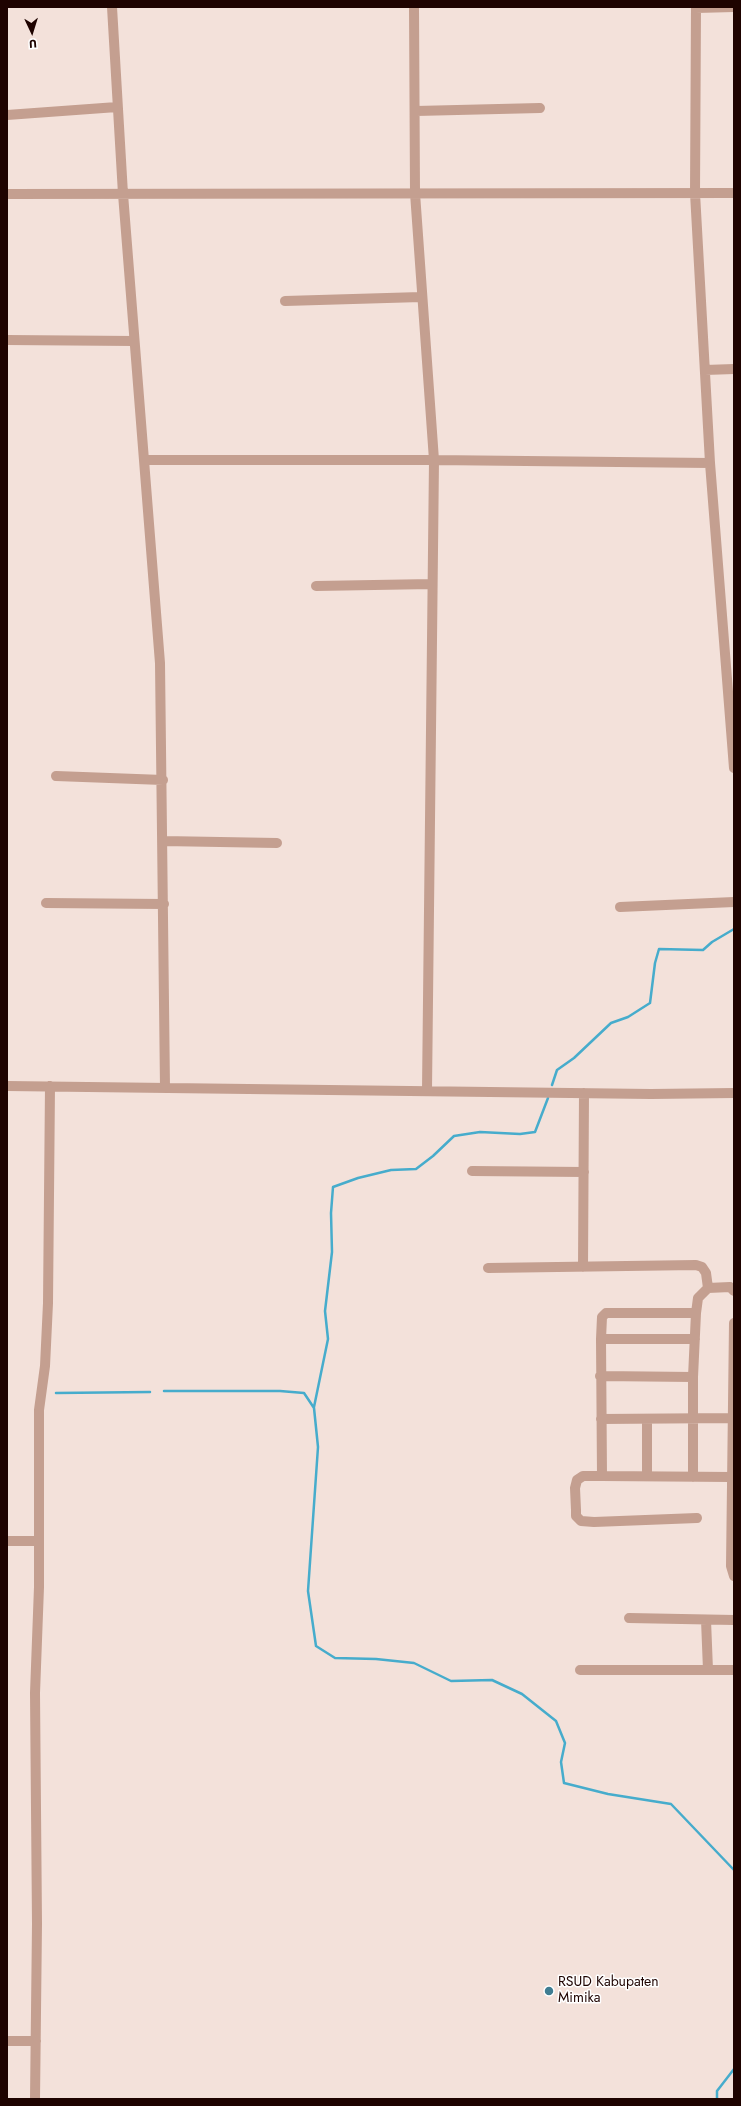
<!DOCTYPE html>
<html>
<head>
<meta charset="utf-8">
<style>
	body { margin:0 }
	#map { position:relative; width:741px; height:2106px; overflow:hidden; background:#f3e1da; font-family:Jost,sans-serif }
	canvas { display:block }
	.frame { position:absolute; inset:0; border:8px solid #1e0300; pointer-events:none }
	.north { position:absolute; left:12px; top:12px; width:40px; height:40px; -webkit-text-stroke:3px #fff; paint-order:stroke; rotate:176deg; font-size:11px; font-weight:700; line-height:16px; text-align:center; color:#1e0300 }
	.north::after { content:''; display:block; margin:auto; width:14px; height:18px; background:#1e0300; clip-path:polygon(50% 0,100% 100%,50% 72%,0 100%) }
</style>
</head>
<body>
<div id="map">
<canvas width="741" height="2106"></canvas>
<div class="frame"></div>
<div class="north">U</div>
</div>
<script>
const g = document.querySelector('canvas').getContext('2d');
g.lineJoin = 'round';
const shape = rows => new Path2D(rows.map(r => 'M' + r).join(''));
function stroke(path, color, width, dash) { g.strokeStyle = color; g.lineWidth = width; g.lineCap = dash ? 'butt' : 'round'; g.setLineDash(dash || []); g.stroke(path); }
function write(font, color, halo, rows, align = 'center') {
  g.font = font + ' Jost,sans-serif'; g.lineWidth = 3; g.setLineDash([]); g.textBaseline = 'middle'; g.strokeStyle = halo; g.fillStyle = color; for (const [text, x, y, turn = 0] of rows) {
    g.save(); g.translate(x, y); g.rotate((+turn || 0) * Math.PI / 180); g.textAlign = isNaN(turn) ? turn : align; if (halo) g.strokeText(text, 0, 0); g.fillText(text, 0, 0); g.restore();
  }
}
stroke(shape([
	[552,1085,557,1070,574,1058,611,1023,628,1017,650,1003,655,963,659,949,703,950,712,942,734,929],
	[164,1391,280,1391,304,1393,314,1408,318,1447,308,1591,316,1646,335,1658,376,1659,414,1663,451,1681,492,1680,522,1694,556,1721,565,1743,561,1762,564,1783,608,1794,671,1804,734,1870],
	[56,1393,150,1392],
	[314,1407,328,1339,325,1311,332,1252,331,1213,333,1187,358,1178,391,1170,416,1169,433,1156,454,1136,480,1132,520,1134,535,1132,548,1098],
	[717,2099,717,2091,734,2069]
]), '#46accc', 2.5);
stroke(shape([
	[112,7,123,194,160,663,165,1088],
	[414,7,415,193,434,460,427,1090],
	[696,7,695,193,710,463,734,768],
	[696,8,734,7],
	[416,111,540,108],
	[7,115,117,107],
	[7,194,734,193],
	[285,301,421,297],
	[7,340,134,341],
	[705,370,734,369],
	[144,460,434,460,710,463],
	[316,586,432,584],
	[56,776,163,780],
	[163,841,277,843],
	[46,903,164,904],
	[620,907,734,902],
	[7,1086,651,1094,734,1093],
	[472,1171,584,1172],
	[583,1267,584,1093],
	[488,1268,696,1265,702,1267,706,1273,708,1288],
	[734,1323,731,1566,734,1576],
	[601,1339,695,1339],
	[600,1376,693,1377,696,1313],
	[601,1419,733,1418],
	[602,1476,583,1476,577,1480,575,1488,576,1510,576,1516,581,1521,594,1522,697,1518],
	[647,1476,647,1419],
	[693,1477,693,1377],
	[731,1477,602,1476,601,1339,602,1317,606,1313,696,1313,698,1298,708,1288,730,1287,734,1291],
	[7,1541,38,1541],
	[629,1618,734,1620],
	[706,1620,708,1670],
	[580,1670,734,1670],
	[7,2041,36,2041],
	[35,2099,37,1924,35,1693,39,1587,39,1410,45,1366,48,1303,50,1086]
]), '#c49f90', 10);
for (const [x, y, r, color] of [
	[549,1991,5,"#3f7d92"]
]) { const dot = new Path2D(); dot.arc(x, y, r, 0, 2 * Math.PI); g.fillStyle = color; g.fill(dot); stroke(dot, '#fff', 1.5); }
write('14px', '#1e0300', '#fff', [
	["RSUD Kabupaten",558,1983],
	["Mimika",558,1999]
], 'left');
</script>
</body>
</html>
